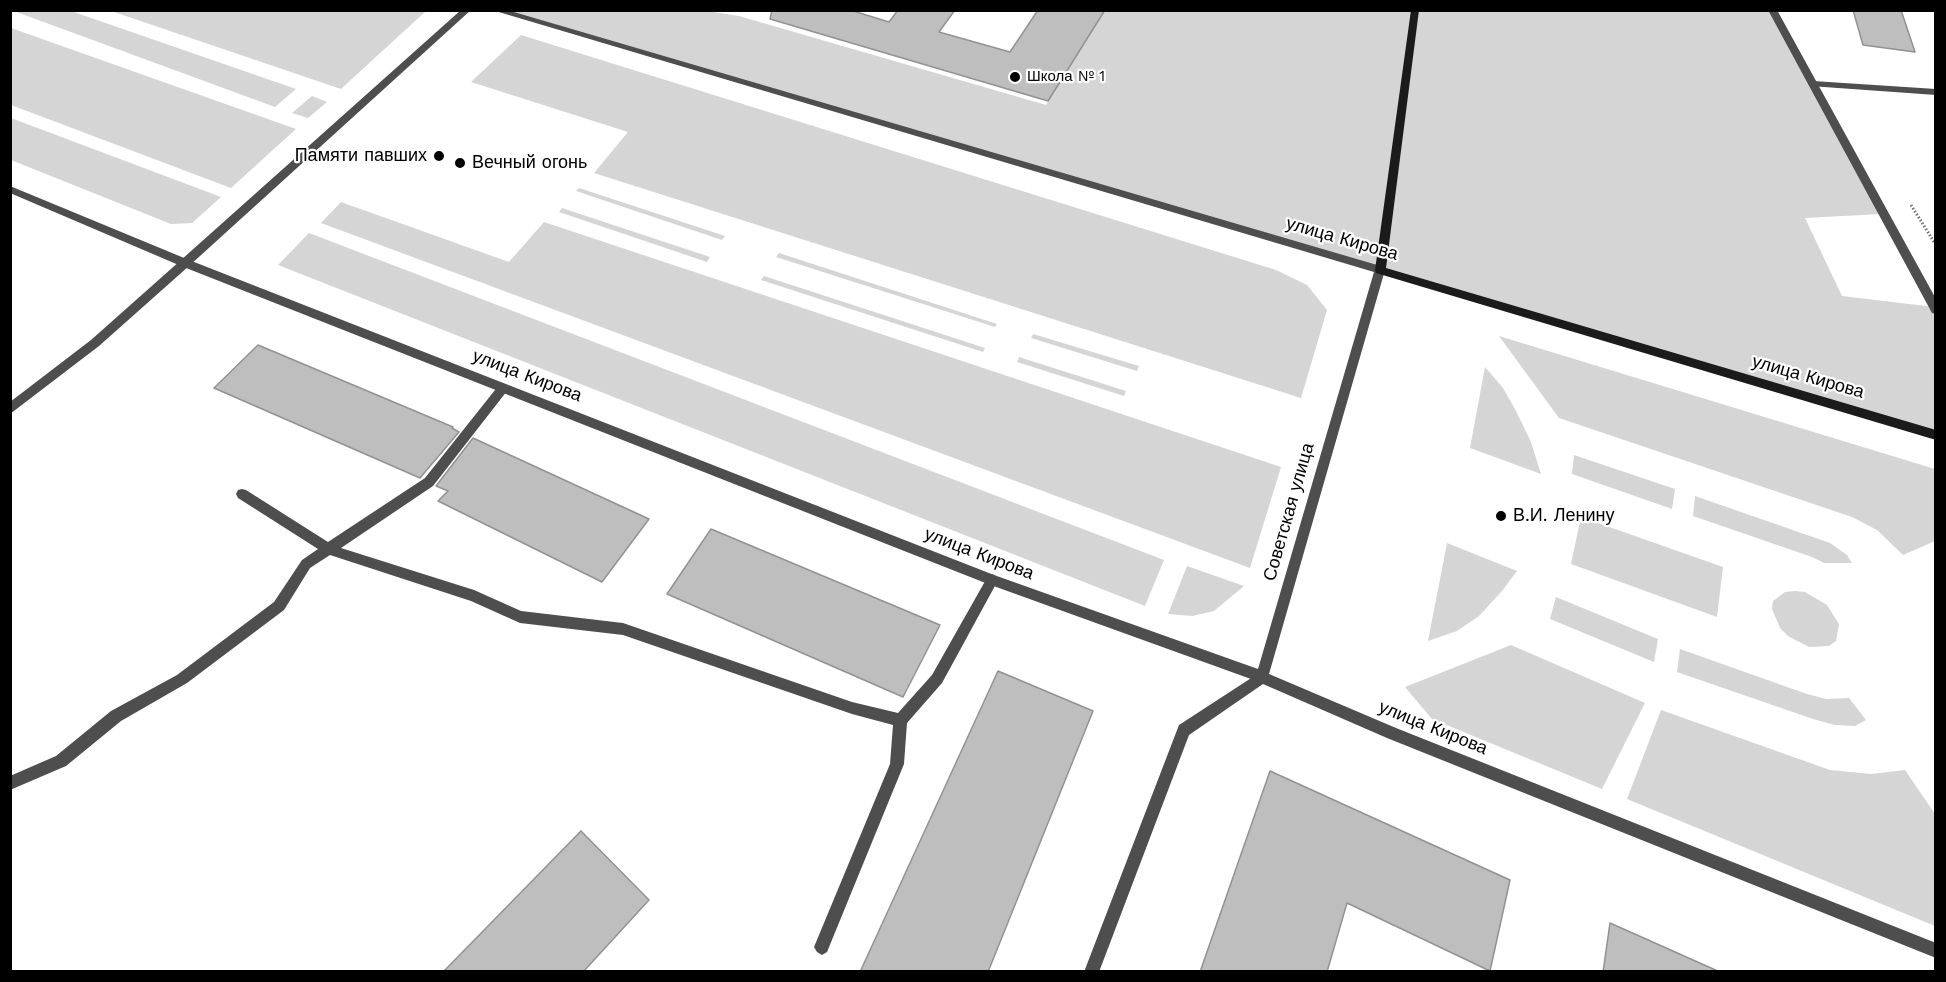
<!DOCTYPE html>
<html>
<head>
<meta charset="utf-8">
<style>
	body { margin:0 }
	#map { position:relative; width:1946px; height:982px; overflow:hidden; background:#fff; font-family:"Work Sans",sans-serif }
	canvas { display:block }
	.frame { position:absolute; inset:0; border:12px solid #000; pointer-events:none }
</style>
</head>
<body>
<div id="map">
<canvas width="1946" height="982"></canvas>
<div class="frame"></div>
</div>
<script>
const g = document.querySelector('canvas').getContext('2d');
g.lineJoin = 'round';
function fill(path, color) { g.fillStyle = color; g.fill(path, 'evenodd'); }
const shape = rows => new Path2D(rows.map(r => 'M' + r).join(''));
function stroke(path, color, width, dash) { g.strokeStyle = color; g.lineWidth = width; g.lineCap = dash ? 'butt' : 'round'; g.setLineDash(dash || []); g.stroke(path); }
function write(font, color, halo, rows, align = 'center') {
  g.font = font + ' "Work Sans",sans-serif'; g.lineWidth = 4.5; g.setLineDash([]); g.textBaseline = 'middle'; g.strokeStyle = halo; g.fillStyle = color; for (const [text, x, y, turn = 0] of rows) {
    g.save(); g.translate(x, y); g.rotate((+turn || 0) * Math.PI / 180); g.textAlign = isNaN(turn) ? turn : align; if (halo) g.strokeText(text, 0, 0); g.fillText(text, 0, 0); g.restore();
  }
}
fill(shape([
	[11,10,71,11,296,89,275,107],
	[700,10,739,16,1046,105,1104,11,1772,11,1881,214,1805,218,1842,296,1934,307,1935,310,1935,435,496,11],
	[426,11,341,89,111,11,426,10],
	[11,28,296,129,231,188,11,105],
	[521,35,1276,270,1307,285,1327,310,1301,398,594,173,628,132,471,82],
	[312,96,327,102,308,118,292,113],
	[11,118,221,197,192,223,171,224,11,160],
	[579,188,725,236,722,240,576,191],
	[341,202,509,262,544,222,1281,467,1250,568,321,223],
	[562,208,710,257,707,262,559,212],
	[309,233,1164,560,1145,606,278,265],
	[779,253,997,324,995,327,776,257],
	[764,276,985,348,983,352,761,280],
	[1033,334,1139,366,1137,371,1031,338],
	[1499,336,1935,469,1935,541,1903,555,1877,530,1852,517,1559,418],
	[1019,357,1126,391,1124,396,1017,362],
	[1485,367,1503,388,1516,411,1531,442,1541,474,1470,448],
	[1574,455,1675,489,1672,509,1572,474],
	[1695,496,1830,543,1847,555,1852,563,1824,563,1812,557,1693,516],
	[1581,517,1723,567,1717,617,1571,564],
	[1447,543,1517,571,1502,591,1479,616,1457,631,1428,641],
	[1187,566,1244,586,1214,611,1192,616,1168,614],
	[1795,591,1805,592,1827,605,1839,624,1836,641,1829,646,1809,647,1788,636,1780,628,1772,609,1773,601,1785,592],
	[1556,597,1658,639,1654,662,1550,619],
	[1511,645,1645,703,1602,789,1432,719,1405,687],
	[1680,649,1807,694,1826,699,1849,698,1866,720,1855,726,1835,725,1813,719,1677,672],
	[1661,710,1830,770,1871,774,1905,770,1935,814,1935,926,1627,799]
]), '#d5d5d5');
const building = shape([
	[772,10,850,10,889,22,898,10,955,10,939,32,1010,52,1038,10,1105,10,1048,101,770,19,772,10],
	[1853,10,1901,10,1915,52,1863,45,1853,10],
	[258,345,453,427,452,428,459,432,420,478,214,388,258,345],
	[473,438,649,519,602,582,438,501,448,491,436,486,473,438],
	[711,529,940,625,903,697,667,594,711,529],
	[998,671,1093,711,988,972,860,972,998,671],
	[1270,771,1510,880,1490,971,1347,903,1327,972,1200,972,1270,771],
	[581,831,649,900,583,972,443,972,581,831],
	[1610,923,1720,972,1603,972,1610,923]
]);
fill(building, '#bebebe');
stroke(building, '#929292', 1.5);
stroke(shape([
	[1911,205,1936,245]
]), '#707070', 3, [1.5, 2]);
fill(shape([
	[1813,81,1936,89,1936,95,1810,86,1808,84,1813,81],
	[185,259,189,260,190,263,189,266,99,346,10,414,10,402,91,340,181,260,185,259],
	[503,383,509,388,507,391,433,486,341,548,474,590,521,611,623,623,852,702,898,713,932,675,988,576,992,574,996,576,998,580,996,584,942,683,907,723,904,764,827,952,822,955,817,952,814,947,890,764,893,725,852,714,623,635,520,623,471,601,330,555,310,568,284,610,187,683,121,721,66,766,10,790,10,776,56,756,111,711,177,675,274,602,302,560,318,549,238,498,236,494,238,490,242,489,246,490,328,542,425,478,499,385,503,383]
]), '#4e4e4e');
fill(shape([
	[461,10,471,10,189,266,181,266,180,263,181,260,461,10],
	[1768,10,1777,10,1936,299,1936,314,1932,313,1768,10],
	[1262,671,1396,728,1936,943,1936,958,1387,738,1263,684,1189,735,1099,972,1084,972,1179,725,1262,671]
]), '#4e4e4e');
fill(shape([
	[492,10,507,10,1384,267,1385,270,1267,681,1262,683,988,584,181,266,10,193,10,186,189,260,994,575,1258,669,1374,272,492,10]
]), '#4e4e4e');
fill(shape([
	[1411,10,1419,10,1386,268,1936,430,1936,440,1376,273,1375,270,1411,10]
]), '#1b1b1b');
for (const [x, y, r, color] of [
	[1015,77,6,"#000"],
	[439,156,6,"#000"],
	[460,163,6,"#000"],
	[1501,516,6,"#000"]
]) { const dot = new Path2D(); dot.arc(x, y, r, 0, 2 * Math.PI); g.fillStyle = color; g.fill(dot); stroke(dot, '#fff', 2); }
write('15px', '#000', '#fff', [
	["Школа № 1",1027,77]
], 'left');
write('18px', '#000', '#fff', [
	["Памяти павших",427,156,"right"],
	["Вечный огонь",472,163],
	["В.И. Ленину",1513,516]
], 'left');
write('18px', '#000', '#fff', [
	["улица Кирова",1342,239,16],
	["улица Кирова",527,376,21],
	["улица Кирова",1808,377,16],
	["Советская улица",1289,512,-74],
	["улица Кирова",979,554,21],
	["улица Кирова",1433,728,22]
]);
</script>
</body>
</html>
